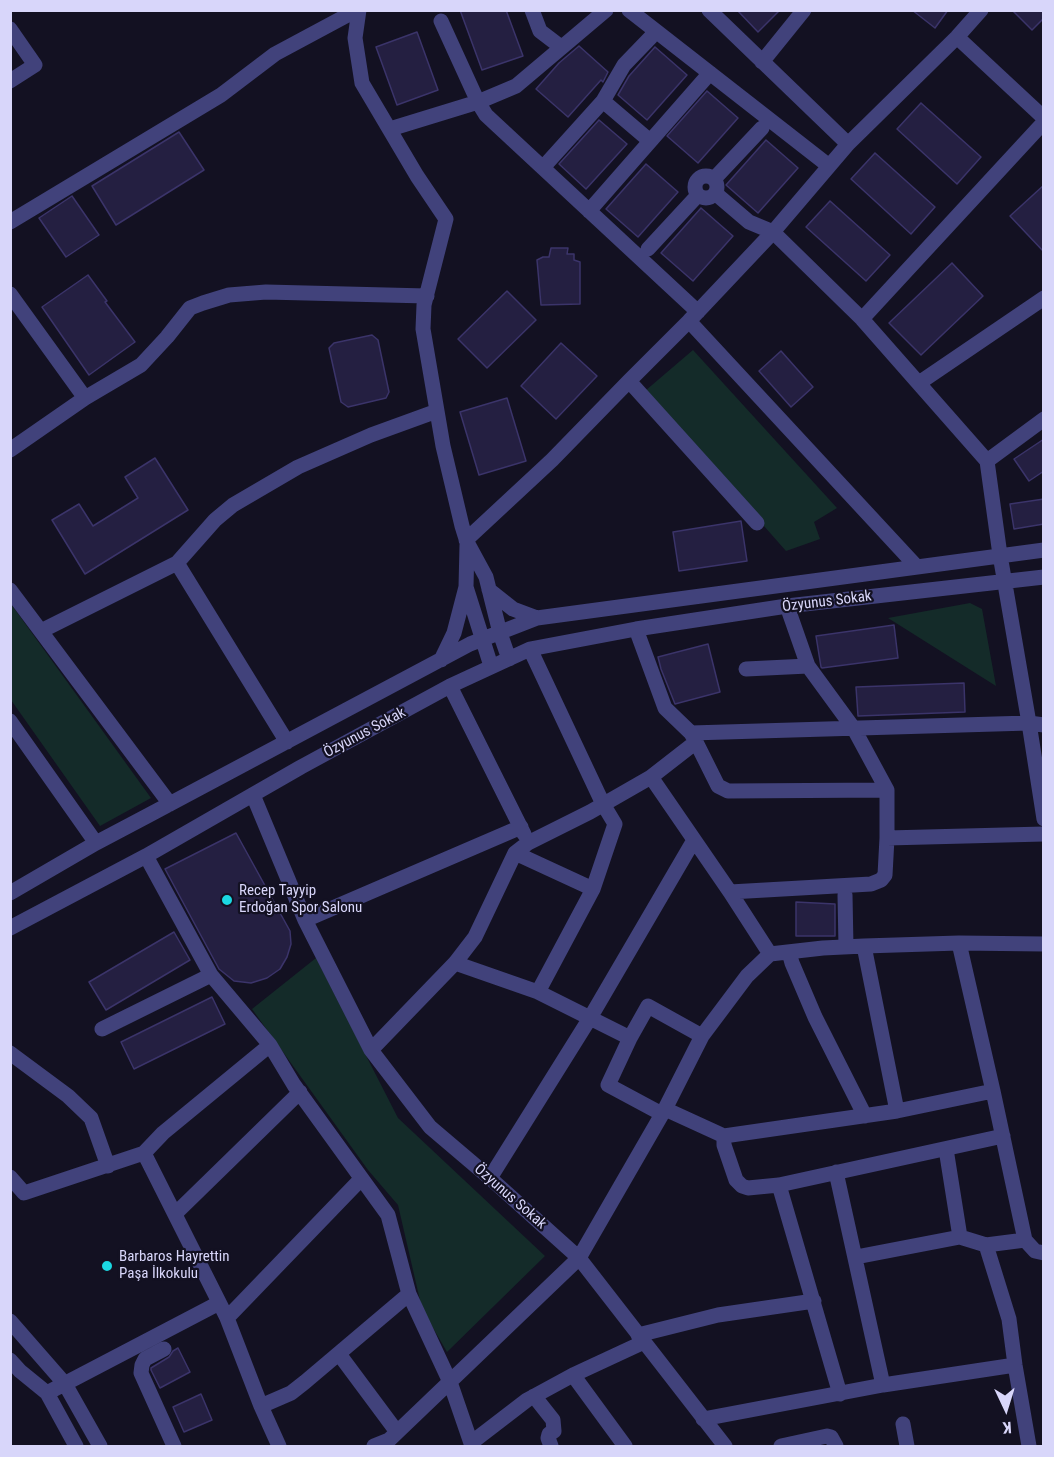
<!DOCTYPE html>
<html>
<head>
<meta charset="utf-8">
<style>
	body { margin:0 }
	#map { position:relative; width:1054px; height:1457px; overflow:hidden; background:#131122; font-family:"Roboto Condensed",sans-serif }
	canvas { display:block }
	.frame { position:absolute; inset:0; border:12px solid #d8d6fa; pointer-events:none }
	.north { position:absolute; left:976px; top:1379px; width:60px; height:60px; -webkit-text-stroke:4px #131122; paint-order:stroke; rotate:176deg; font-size:16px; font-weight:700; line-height:24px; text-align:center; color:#d8d6fa }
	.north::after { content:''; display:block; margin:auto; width:21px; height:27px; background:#d8d6fa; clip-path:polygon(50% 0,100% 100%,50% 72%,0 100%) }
</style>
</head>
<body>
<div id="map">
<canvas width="1054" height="1457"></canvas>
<div class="frame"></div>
<div class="north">K</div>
</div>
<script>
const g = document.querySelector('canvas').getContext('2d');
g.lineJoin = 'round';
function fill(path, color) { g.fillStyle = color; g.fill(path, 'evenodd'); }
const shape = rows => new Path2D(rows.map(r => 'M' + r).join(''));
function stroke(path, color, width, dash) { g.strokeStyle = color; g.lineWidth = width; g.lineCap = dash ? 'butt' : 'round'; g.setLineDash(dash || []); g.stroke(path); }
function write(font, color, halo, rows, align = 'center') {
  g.font = font + ' "Roboto Condensed",sans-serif'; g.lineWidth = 4.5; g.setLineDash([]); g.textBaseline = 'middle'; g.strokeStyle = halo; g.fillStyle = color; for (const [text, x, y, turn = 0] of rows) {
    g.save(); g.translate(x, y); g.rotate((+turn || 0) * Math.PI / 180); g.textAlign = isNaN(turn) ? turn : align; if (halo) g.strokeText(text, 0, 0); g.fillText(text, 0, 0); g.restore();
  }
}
fill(shape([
	[693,350,837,508,814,522,820,539,786,551,645,391],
	[970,603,982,609,996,686,888,618],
	[10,604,11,604,151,798,100,826,11,700],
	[316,958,398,1118,545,1256,447,1352,422,1309,398,1205,368,1170,252,1009]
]), '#142b29');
const building = shape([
	[460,10,506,10,523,56,482,70,460,10],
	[737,10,780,10,758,32,737,10],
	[912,10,948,10,935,28,912,10],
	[1012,10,1044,10,1044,18,1032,30,1012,10],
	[417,32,438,90,397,105,376,47,417,32],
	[579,46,608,72,603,82,601,80,568,117,536,89,559,63,579,46],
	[655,47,687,75,647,120,618,95,629,76,655,47],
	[707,91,738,118,698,163,667,136,707,91],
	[921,103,981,157,957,184,897,129,921,103],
	[599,120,627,144,586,189,559,164,599,120],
	[179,132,204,170,116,225,92,186,179,132],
	[766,140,798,168,758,213,726,185,766,140],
	[875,153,935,207,911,234,851,179,875,153],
	[646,164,678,192,638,237,606,209,646,164],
	[1044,185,1044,252,1010,216,1044,185],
	[72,196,99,235,66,257,39,218,72,196],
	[830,201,890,255,866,281,806,227,830,201],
	[701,208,733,236,693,281,661,253,701,208],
	[551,248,568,248,567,254,574,254,574,260,580,262,580,304,541,305,537,260,543,257,549,257,551,248],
	[952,263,983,296,921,355,889,323,952,263],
	[88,275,107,301,105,302,135,342,89,375,42,307,88,275],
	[507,291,536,320,487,368,458,339,507,291],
	[372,335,378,340,389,392,386,398,348,407,341,402,329,348,334,343,372,335],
	[561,343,597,376,556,419,521,386,561,343],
	[781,351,813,387,791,407,759,371,781,351],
	[507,398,526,461,479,475,460,412,507,398],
	[1044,439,1044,471,1029,481,1014,459,1044,439],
	[155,458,188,510,85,574,52,520,79,504,93,526,138,498,125,477,155,458],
	[1044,499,1044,524,1014,529,1010,504,1044,499],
	[741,521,747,561,679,571,673,532,741,521],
	[894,625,898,658,822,668,821,667,816,636,894,625],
	[708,644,720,692,675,704,661,669,658,657,708,644],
	[964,683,965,712,858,716,856,687,964,683],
	[236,833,290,931,291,944,287,957,280,969,267,978,251,983,234,981,219,969,165,869,236,833],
	[796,902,835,904,835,936,796,936,796,902],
	[174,932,190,960,106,1010,89,982,174,932],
	[212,997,225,1024,134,1069,121,1042,212,997],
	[178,1348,190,1372,160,1388,151,1370,151,1368,169,1357,173,1351,178,1348],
	[201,1394,212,1420,184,1432,173,1407,201,1394]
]);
fill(building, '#241f41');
stroke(building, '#3b346a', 1.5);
stroke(shape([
	[359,10,355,38,362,83,417,176,446,219,424,305,423,329,443,446,462,526,467,542,486,577,500,633,509,659],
	[532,10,540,31,561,47],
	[629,10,829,166],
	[709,10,848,144],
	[441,21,478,102,486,115,698,312],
	[10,29,35,65,10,81],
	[957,37,1044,118],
	[762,62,804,10],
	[390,129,478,102,516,86,606,10],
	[650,141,603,101,624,65,651,37],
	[548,162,603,101],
	'695 187a11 11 0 1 1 22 0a11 11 0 1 1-22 0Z',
	[714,179,762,128],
	[715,193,749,222,773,232,862,319,987,461,1000,555,1029,723,1044,725],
	[589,211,710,73],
	[10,222,221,95,275,54,357,10],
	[648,249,698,195],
	[10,294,85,398],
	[862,319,1044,122],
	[689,321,917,567],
	[629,381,757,523],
	[919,383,1044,298],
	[10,450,85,398,141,365,167,337,190,308,203,303,229,295,266,292,427,296],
	[987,461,1044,419],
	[466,540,552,460,629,381,689,321,773,232,848,144,957,37,981,10],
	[467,545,466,587,491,666],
	[177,563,287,742],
	[10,590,170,804],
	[489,590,513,609,537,618],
	[636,629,665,708,691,733,696,742,718,786,728,791,887,790],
	[41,631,177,563,215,520,233,505,298,467,371,435,437,411],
	[530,649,603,804,615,824,593,889,538,992],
	[441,660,454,633,466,587],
	[746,669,808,666],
	[450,686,524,834],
	[10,721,96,843],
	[691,733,1029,723,1044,819],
	[696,742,651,777,730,892,770,954],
	[253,795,305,920,371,1050,430,1127,490,1178,579,1258,725,1446],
	[887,838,1044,834],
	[515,853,593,889],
	[146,856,211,975,270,1045,294,1085,388,1215,409,1294,450,1382,472,1446],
	[730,892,871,884,881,880,885,875,887,838,887,790,854,729,808,666,787,606],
	[10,893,96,843,149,815,470,644,537,618,1044,550],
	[845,895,846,947],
	[305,920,521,827],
	[10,928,146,856,301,767,450,686,530,649,636,629,787,606,1044,577],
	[959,943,993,1091,1025,1240,1035,1251,1044,1253],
	[864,946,897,1111],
	[789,952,792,963,815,1017,865,1116],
	[455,963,538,992,630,1038],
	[102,1029,211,975],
	[371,1050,455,963,475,937,515,853,528,843,590,812,651,777],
	[10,1053,68,1096,91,1118,108,1166],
	[665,1109,724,1136,897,1111,993,1091],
	[662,1114,608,1085,630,1038,648,1006,702,1036],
	[724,1136,724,1145,736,1180,742,1186,748,1188,779,1185,1003,1136],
	[946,1149,960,1237],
	[144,1153,227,1318,261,1406,279,1446],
	[836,1172,883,1385],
	[10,1177,24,1193,144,1153,163,1133,270,1045],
	[490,1178,590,1018,694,840],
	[779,1185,840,1394],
	[175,1214,300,1092],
	[1025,1240,986,1245,1009,1319,1015,1365,1029,1446],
	[856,1257,960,1237,986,1245],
	[227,1318,361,1179],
	[10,1321,65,1384,100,1446],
	[638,1335,718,1315,814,1301],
	[164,1349,145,1359,142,1365,141,1373,174,1446],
	[339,1354,397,1432],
	[10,1360,20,1371,47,1393,76,1446],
	[573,1375,625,1446],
	[47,1393,219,1303],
	[534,1396,553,1420,554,1431,549,1434,548,1438,551,1446],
	[261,1406,291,1393,305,1382,409,1294],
	[703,1419,883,1385,1015,1365],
	[903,1424,907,1446],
	[471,1443,527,1400,573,1375,644,1342],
	[374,1446,389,1440,579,1258,665,1109,702,1036,747,976,770,954,823,948,864,946,959,943,1044,944],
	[781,1446,827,1436,831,1437,836,1446]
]), '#41427b', 15);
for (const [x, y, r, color] of [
	[227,900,6,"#1bd8e2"],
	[107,1266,6,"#1bd8e2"]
]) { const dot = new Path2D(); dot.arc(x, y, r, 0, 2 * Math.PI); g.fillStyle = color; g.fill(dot); stroke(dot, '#131122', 2); }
write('15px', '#d8d6fa', '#131122', [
	["Özyunus Sokak",827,602,-7],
	["Özyunus Sokak",365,733,-28],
	["Özyunus Sokak",510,1197,41]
]);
write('15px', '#d8d6fa', '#131122', [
	["Recep Tayyip",239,891],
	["Erdoğan Spor Salonu",239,908],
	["Barbaros Hayrettin",119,1257],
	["Paşa İlkokulu",119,1274]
], 'left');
</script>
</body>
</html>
